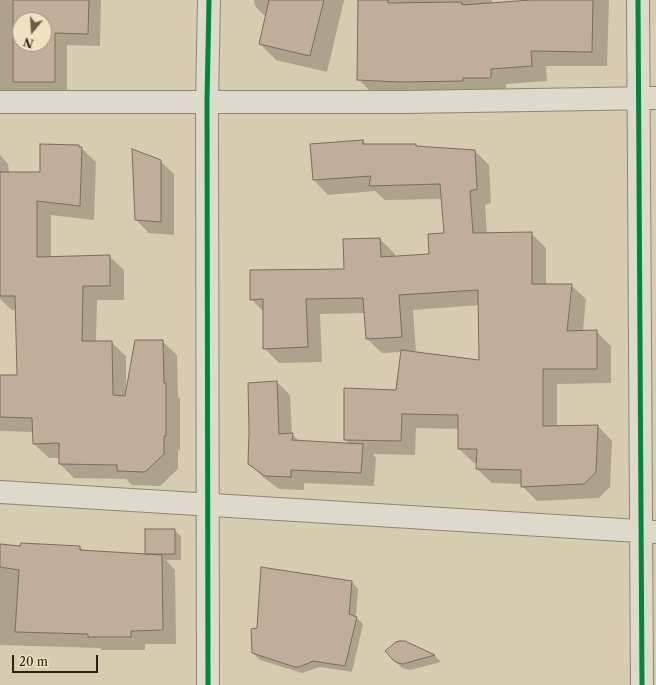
<!DOCTYPE html>
<html>
<head>
<meta charset="utf-8">
<style>
	body { margin:0 }
	#map { position:relative; width:656px; height:685px; overflow:hidden; background:#d6ccaf; font-family:"Libre Caslon Text",serif }
	canvas { display:block }
	.north { position:absolute; left:12px; top:12px; width:40px; height:40px; box-sizing:border-box; background:#eee3c1; border:1px solid #a4957b; border-radius:50%; rotate:198deg; font-size:11px; font-weight:700; line-height:16px; text-align:center; color:#342013 }
	.north::after { content:''; display:block; margin:auto; width:14px; height:18px; background:#6d5c4a; clip-path:polygon(50% 0,100% 100%,50% 72%,0 100%) }
	.scale { position:absolute; left:12px; top:655px; width:86px; height:18px; box-sizing:border-box; border:2px solid #342013; border-top:0; padding-left:5px; font-size:12px; line-height:14px; white-space:nowrap; color:#342013; -webkit-text-stroke:3px #eee3c1; paint-order:stroke }
</style>
</head>
<body>
<div id="map">
<canvas width="656" height="685"></canvas>
<div class="north">N</div>
<div class="scale">20 m</div>
</div>
<script>
const g = document.querySelector('canvas').getContext('2d');
g.lineJoin = 'round';
function fill(path, color) { g.fillStyle = color; g.fill(path, 'evenodd'); }
const shape = rows => new Path2D(rows.map(r => 'M' + r).join(''));
function stroke(path, color, width, dash) { g.strokeStyle = color; g.lineWidth = width; g.lineCap = dash ? 'butt' : 'round'; g.setLineDash(dash || []); g.stroke(path); }
fill(shape([
	[0,0,101,0,100,46,67,45,67,95,0,95],
	[20,20,44,20,44,44,20,44],
	[254,0,344,0,327,72,276,60,260,44,266,17,255,6],
	[359,0,492,0,492,4,534,0,609,0,607,66,546,66,547,81,506,84,506,93,373,94,358,79],
	[362,141,367,145,416,147,475,151,489,165,491,203,485,205,487,234,531,233,546,248,546,285,571,285,586,299,583,331,596,331,611,346,611,383,557,384,557,427,598,426,612,441,610,487,599,498,537,501,522,486,522,484,492,483,477,469,477,463,474,463,459,449,459,429,416,428,415,455,373,454,376,458,374,486,304,483,304,490,279,489,263,477,249,463,277,382,290,395,292,434,300,442,349,444,345,439,397,391,401,352,382,353,367,339,365,313,320,314,322,362,279,363,264,348,264,312,251,299,345,269,380,239,395,254,395,257,430,255,445,234,442,199,385,200,375,191,328,195,314,180],
	[479,305,480,361,411,352,416,351,413,310],
	[41,146,79,146,96,162,94,220,51,215,51,258,109,256,124,270,124,300,97,300,96,342,111,342,126,356,126,388,162,341,177,355,178,397,180,399,180,450,178,450,178,469,160,486,132,485,126,479,74,478,60,464,60,458,49,458,34,444,34,432,0,431,0,376,18,376,17,310,12,310,0,299,0,155,8,164,9,173,41,173],
	[160,161,174,174,174,235,149,233,136,220],
	[146,530,174,530,181,536,181,560,166,560,175,570,176,644,145,644,145,650,102,650,100,648,0,645,0,545,21,548,80,547,85,552,146,555],
	[352,582,358,589,356,617,363,624,352,672,320,667,302,673,260,660,253,653,257,629],
	[405,642,435,656,441,662,410,670,402,668,395,661]
]), '#0003');
const building = shape([
	[13,0,89,0,88,34,55,33,55,82,13,82,13,0],
	[20,20,44,20,44,44,20,44,20,20],
	[269,0,324,0,310,56,259,44,269,0],
	[358,0,388,0,388,3,462,2,462,5,531,0,593,0,592,52,531,51,532,66,491,69,491,78,463,78,463,81,400,82,357,80,358,0],
	[363,140,363,144,416,144,416,146,475,150,477,189,470,191,473,233,532,232,532,284,572,284,567,331,597,330,597,369,543,369,543,426,598,425,596,472,584,484,521,487,521,470,476,469,477,449,458,449,458,415,402,414,401,441,344,440,344,388,396,390,401,350,479,360,478,290,399,295,402,337,366,339,363,298,306,299,308,347,263,349,263,299,250,300,250,270,344,269,343,239,380,238,381,257,429,254,428,234,444,233,440,184,369,186,371,176,313,180,310,144,363,140],
	[40,144,79,145,79,147,82,147,80,206,37,201,37,257,110,255,110,286,83,286,82,341,112,341,113,395,125,396,135,340,163,340,164,383,166,383,166,436,164,436,164,454,145,472,117,471,117,465,59,464,59,443,33,444,32,418,0,417,0,375,17,375,15,296,0,296,0,172,40,172,40,144],
	[132,149,161,160,161,222,135,220,132,149],
	[277,381,279,434,293,433,292,440,363,444,361,473,291,470,291,477,265,476,248,464,249,432,248,383,277,381],
	[145,529,175,529,175,554,145,554,145,529],
	[21,543,80,546,80,550,162,555,163,630,131,631,131,637,88,637,88,634,15,632,19,570,0,567,0,544,20,546,21,543],
	[261,567,352,581,349,614,357,617,345,666,313,661,299,667,295,667,252,653,251,629,257,628,261,567],
	[400,641,405,641,435,655,403,664,398,663,394,661,385,651,396,642,400,641]
]);
fill(building, '#c0ae9a');
stroke(building, '#776e5f', 1);
const minor = shape([
	[638,0,642,685],
	[0,102,407,102,656,98],
	[0,492,655,532],
	[208,685,207,101,209,0]
]);
stroke(minor, '#8d8674', 24);
stroke(minor, '#dedacb', 22);
stroke(shape([
	[638,0,642,685],
	[208,685,207,101,209,0]
]), '#00873e', 5);
</script>
</body>
</html>
